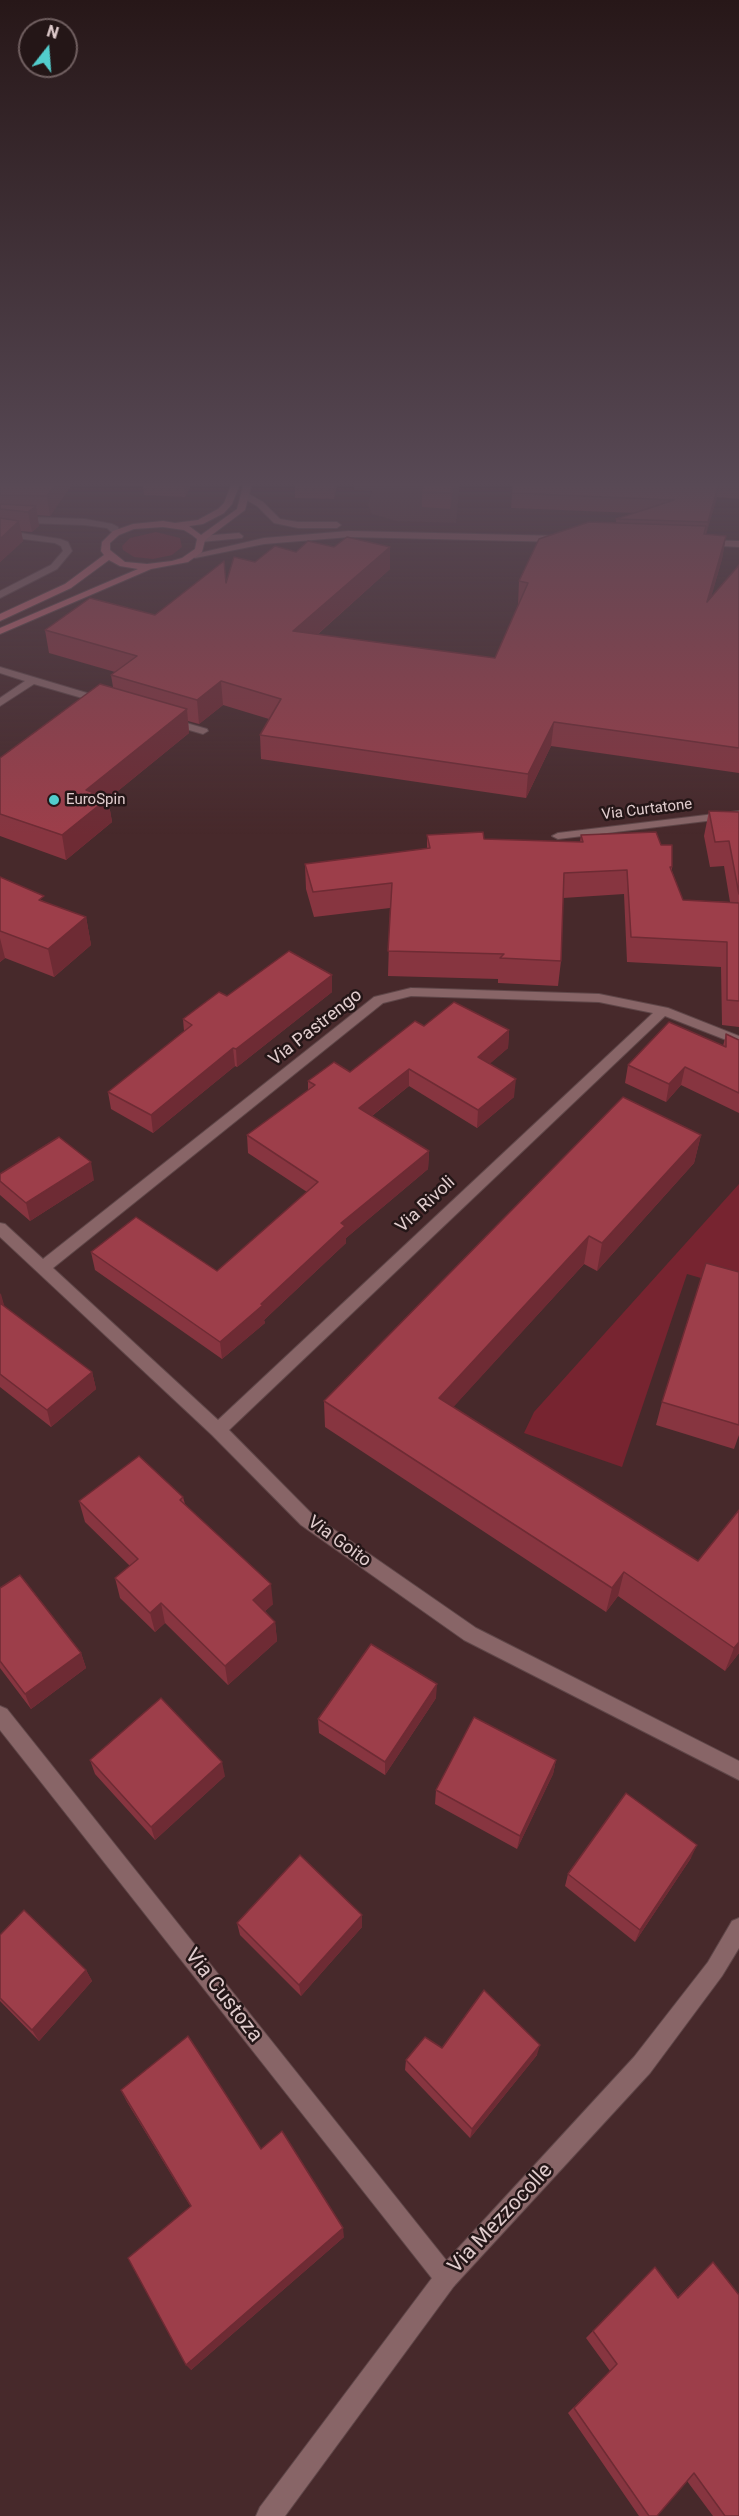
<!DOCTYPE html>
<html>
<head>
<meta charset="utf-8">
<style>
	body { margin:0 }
	#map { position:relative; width:739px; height:2516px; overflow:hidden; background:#47292b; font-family:Roboto,sans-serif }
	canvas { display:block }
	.north { position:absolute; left:18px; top:18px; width:60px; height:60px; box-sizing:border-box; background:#241617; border:2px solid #705f60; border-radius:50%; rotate:17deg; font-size:16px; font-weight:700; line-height:24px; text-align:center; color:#e1cdce }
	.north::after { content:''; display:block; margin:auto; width:21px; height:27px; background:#52cdcd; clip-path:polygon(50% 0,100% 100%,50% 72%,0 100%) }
</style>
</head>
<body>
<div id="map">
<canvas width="739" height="2516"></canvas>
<div class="north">N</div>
</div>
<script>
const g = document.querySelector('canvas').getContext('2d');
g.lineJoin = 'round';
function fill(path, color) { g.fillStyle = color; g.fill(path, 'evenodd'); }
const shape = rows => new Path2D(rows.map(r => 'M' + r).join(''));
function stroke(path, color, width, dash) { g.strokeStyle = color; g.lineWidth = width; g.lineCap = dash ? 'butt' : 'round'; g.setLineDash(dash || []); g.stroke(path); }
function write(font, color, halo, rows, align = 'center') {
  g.font = font + ' Roboto,sans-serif'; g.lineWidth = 5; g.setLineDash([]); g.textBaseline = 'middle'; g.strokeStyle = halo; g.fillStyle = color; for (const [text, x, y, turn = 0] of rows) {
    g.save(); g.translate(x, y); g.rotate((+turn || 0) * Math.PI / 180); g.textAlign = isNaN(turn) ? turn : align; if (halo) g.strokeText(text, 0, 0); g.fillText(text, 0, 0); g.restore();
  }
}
fill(shape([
	[354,483,460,483,456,523,396,521,372,514,368,505,372,491,354,490]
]), '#553033');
fill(shape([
	[156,532,180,538,182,547,172,555,153,559,134,557,123,550,122,546,130,538],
	[739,1184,739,1289,687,1274,622,1467,524,1433,534,1412]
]), '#772430');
const service = shape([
	[0,530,60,539,68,542,72,551,57,569,0,598,0,591,51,565,63,551,61,546,55,543,0,536,0,530],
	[0,667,107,699,108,701,103,704,34,684,0,706,0,698,25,681,0,673,0,667],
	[169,718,207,729,208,731,203,734,165,723,164,721,169,718]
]);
const minor = shape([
	[739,811,739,817,558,839,552,836,558,833,739,811],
	[411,988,599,994,668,1008,739,1036,739,1045,665,1016,229,1430,313,1515,476,1628,739,1761,739,1780,464,1640,301,1525,212,1435,0,1237,0,1223,5,1224,43,1259,374,997,411,988],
	[411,996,599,1002,653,1013,218,1420,53,1268,383,1003,411,996],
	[0,1706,7,1709,454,2270,458,2278,454,2286,446,2290,438,2286,0,1730,0,1706]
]);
const tertiary = shape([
	[0,516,85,519,112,524,118,527,120,533,116,536,107,528,85,525,0,522,0,516],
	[739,1918,739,1948,722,1976,650,2073,454,2286,285,2516,256,2516,260,2507,438,2270,634,2057,708,1962,732,1921,739,1918]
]);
const secondary = shape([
	[243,494,249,494,263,502,280,519,298,522,337,522,341,525,337,528,298,528,274,523,257,506,243,498,243,494],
	[349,531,562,536,566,539,562,542,349,537,264,544,195,558,191,555,264,538,349,531],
	[239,533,243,536,242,538,201,542,197,539,201,536,239,533],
	[706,540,739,541,739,547,703,545,703,541,706,540]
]);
const primary = shape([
	[232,483,240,483,232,504,224,513,203,524,189,526,201,535,237,509,244,483,252,483,245,510,205,540,202,552,188,562,151,569,0,634,0,628,138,569,120,566,109,560,71,588,0,621,0,614,65,584,104,555,101,551,102,542,113,531,133,524,163,521,175,523,198,520,218,509,224,503,232,483],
	[163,527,184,530,192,535,197,539,195,549,182,558,172,561,147,564,125,562,110,550,110,543,119,535,134,529,163,527]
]);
stroke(service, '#5f4648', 2);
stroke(minor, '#5f4648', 2);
stroke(tertiary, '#5f4648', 2);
stroke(secondary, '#5f4648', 2);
stroke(primary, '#5f4648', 2);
fill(service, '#886567');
fill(minor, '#886567');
fill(tertiary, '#886567');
fill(secondary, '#a7666c');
fill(primary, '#c66671');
fill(shape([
	[0,483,73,483,50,516,37,515,39,526,32,532,21,531,23,541,0,562],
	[93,483,197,483,196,485,191,485,185,497,144,495,143,486],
	[295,483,337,483,334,499,295,498],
	[454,483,450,509,422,507,422,492],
	[513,483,739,483,739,499,717,497,706,534,726,536,722,559,711,597,739,565,739,773,551,746,526,798,261,759,260,735,269,719,223,705,199,724,188,721,189,733,108,799,112,822,66,860,0,836,0,758,113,687,111,675,115,672,49,653,45,630,155,615,226,583,255,562,296,552,390,569,317,635,495,658,518,605,518,604,519,581,616,523,616,519,634,513,511,508],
	[709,811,739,812,739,1027,722,1025,721,967,627,962,624,894,563,898,561,961,558,986,498,983,498,979,388,976,390,908,314,917,306,889,305,864,427,849,427,835,484,839,580,842,581,835,661,845,672,867,672,871,683,900,730,902,724,866,710,867,704,836],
	[0,877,45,902,86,917,91,945,54,977,5,958,0,962],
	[332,975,332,992,237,1067,235,1066,153,1133,111,1109,108,1092,184,1031,183,1019,227,996],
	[424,1026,509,1030,508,1048,489,1064,514,1097,477,1128,409,1086,372,1116,429,1151,428,1169,346,1238,346,1243,264,1320,265,1323,222,1359,95,1270,91,1252,217,1271,307,1192,248,1153,247,1135,308,1091,308,1081,350,1072],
	[726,1034,739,1040,739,1113,681,1085,666,1102,625,1083,628,1065,723,1046],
	[701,1135,694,1163,597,1271,584,1264,453,1407,698,1561,739,1510,739,1653,725,1671,618,1596,606,1612,325,1427,324,1401],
	[0,1174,94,1180,30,1221,0,1195],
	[739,1272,739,1435,734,1449,656,1425,662,1402],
	[0,1293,4,1306,92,1372,96,1389,51,1427,0,1387],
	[183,1497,185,1504,273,1604,265,1611,275,1622,277,1641,228,1685,165,1623,155,1632,120,1598,115,1578,130,1566,85,1522,79,1501],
	[0,1588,81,1653,86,1668,31,1709,0,1668],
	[436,1698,385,1775,319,1733,318,1719],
	[90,1760,225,1776,155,1840,95,1774],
	[556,1760,553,1774,517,1849,435,1804,436,1790],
	[691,1858,635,1942,565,1886,568,1874],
	[237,1923,362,1927,301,1996,240,1935],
	[0,1935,86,1970,92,1981,39,2041,0,2001],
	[442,2048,537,2055,470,2138,405,2070,406,2060],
	[121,2090,261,2149,344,2237,191,2370,191,2207,127,2102],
	[713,2262,739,2516,713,2516,687,2481,657,2516,639,2516,568,2413,610,2371,586,2338,655,2267,678,2297]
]), '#873540');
fill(shape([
	[56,483,73,483,50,516,47,496],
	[184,483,191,483,191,485,185,497],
	[333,483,337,483,334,499],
	[452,483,454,483,450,509,451,493],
	[719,483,717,497,705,538,708,522],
	[36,506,39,526,32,532,28,512],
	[19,521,23,541,0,562,0,539],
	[726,536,722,559,703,625,707,602],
	[390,547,390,569,294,655,293,631],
	[221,681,223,705,199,724,197,700],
	[187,709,189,733,108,799,112,822,66,860,62,835,86,790],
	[554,722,551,746,526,798,528,774],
	[86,917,91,945,54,977,48,949],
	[0,938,5,958,0,962],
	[332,975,332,992,237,1067,236,1049],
	[509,1030,508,1048,477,1075,478,1057],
	[233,1048,235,1066,153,1133,151,1115],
	[685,1067,681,1085,666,1102,669,1084],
	[409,1069,409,1086,359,1126,359,1108],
	[516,1079,514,1097,477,1128,478,1110],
	[701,1135,694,1163,597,1271,602,1243],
	[429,1151,428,1169,346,1238,346,1243,264,1320,265,1323,222,1359,220,1342,261,1304,341,1223],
	[91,1162,94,1180,30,1221,26,1203],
	[589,1236,584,1264,437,1425,439,1398],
	[1,1294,6,1312,0,1315,0,1295],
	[92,1372,96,1389,51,1427,47,1410],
	[624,1572,618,1596,606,1612,612,1588],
	[271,1584,273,1604,255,1620,253,1600],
	[161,1603,165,1623,155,1632,150,1613],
	[275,1622,277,1641,228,1685,225,1666],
	[739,1642,739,1653,725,1671,734,1648],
	[81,1653,86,1668,31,1709,25,1694],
	[437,1684,436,1698,385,1775,385,1762],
	[556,1760,553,1774,517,1849,520,1836],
	[222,1762,225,1776,155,1840,151,1827],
	[697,1845,691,1858,635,1942,640,1930],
	[362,1915,362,1927,301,1996,299,1985],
	[86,1970,92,1981,39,2041,32,2030],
	[540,2045,537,2055,470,2138,472,2129],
	[343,2228,344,2237,191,2370,186,2365]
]), '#6e2b34');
const building = shape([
	[0,483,56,483,47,496,0,495,0,483],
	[423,483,452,483,451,493,422,492,423,483],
	[513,483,719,483,708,522,616,519,674,500,512,493,513,483],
	[0,504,36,506,28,512,0,509,0,504],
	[0,518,19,521,0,539,0,518],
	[589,522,706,526,704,534,726,536,707,602,739,565,739,748,554,722,528,774,260,735,281,699,221,681,197,700,111,675,137,656,45,630,90,598,155,615,224,561,226,583,234,557,255,562,275,546,296,552,308,541,334,547,347,537,390,547,293,631,495,658,528,583,519,581,539,539,589,522],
	[100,684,187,709,86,790,108,798,62,835,0,814,0,758,100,684],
	[709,811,739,812,739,894,729,841,715,842,709,811],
	[483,832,484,839,583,842,581,835,656,832,661,845,672,845,672,867,670,867,683,900,739,903,739,1001,727,1000,727,942,631,937,627,870,564,873,561,961,500,958,504,954,388,951,392,883,313,892,305,864,430,848,427,835,483,832],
	[0,877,44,896,39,900,86,917,48,949,0,931,0,877],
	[289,951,332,975,236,1049,233,1048,151,1115,108,1092,192,1025,183,1019,219,992,227,996,289,951],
	[454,1002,509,1030,478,1057,516,1079,478,1110,409,1069,359,1108,429,1151,341,1223,345,1226,261,1304,263,1305,220,1342,91,1252,136,1217,217,1271,318,1182,247,1135,315,1085,308,1081,334,1062,350,1072,415,1021,424,1026,454,1002],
	[669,1022,726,1047,726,1034,739,1040,739,1093,685,1067,669,1084,628,1065,669,1022],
	[623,1097,701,1135,602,1243,589,1236,439,1398,698,1561,739,1510,739,1642,734,1648,624,1572,612,1588,324,1401,623,1097],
	[59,1137,91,1162,26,1203,0,1181,0,1174,59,1137],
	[706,1263,739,1272,739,1425,662,1402,706,1263],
	[0,1303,92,1372,47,1410,0,1374,0,1303],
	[139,1456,183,1497,180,1500,271,1584,253,1600,275,1622,225,1666,161,1603,150,1613,115,1578,138,1559,79,1501,139,1456],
	[20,1575,81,1653,25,1694,0,1661,0,1588,20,1575],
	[371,1644,437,1684,385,1762,318,1719,371,1644],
	[161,1698,222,1762,151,1827,90,1760,161,1698],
	[474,1717,556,1760,520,1836,436,1790,474,1717],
	[626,1793,697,1845,640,1930,568,1874,626,1793],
	[300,1855,362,1915,299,1985,237,1923,300,1855],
	[24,1910,86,1970,32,2030,0,1998,0,1935,24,1910],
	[484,1990,540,2045,472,2129,406,2060,425,2037,442,2048,484,1990],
	[188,2036,261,2149,282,2131,343,2228,186,2365,128,2258,191,2206,121,2090,188,2036],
	[713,2262,739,2295,739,2516,725,2516,694,2473,657,2516,649,2516,574,2408,617,2364,593,2331,655,2267,678,2298,713,2262]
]);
fill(building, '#9d3e4a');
stroke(building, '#6e2b34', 1.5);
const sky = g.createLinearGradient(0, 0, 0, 835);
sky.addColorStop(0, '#271718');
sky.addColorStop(0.58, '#584955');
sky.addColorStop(1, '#58495500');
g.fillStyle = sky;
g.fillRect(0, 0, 739, 835);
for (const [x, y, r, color] of [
	[54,800,6,"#52cdcd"]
]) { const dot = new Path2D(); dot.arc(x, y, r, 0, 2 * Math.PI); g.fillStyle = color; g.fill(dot); stroke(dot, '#241617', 2); }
write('15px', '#e1cdce', '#241617', [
	["EuroSpin",66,800]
], 'left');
write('15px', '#e1cdce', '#241617', [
	["Via Curtatone",647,810,-7]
]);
write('18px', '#e1cdce', '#241617', [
	["Via Pastrengo",316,1028,-38],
	["Via Rivoli",426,1205,-43],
	["Via Goito",339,1542,36]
]);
write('21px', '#e1cdce', '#241617', [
	["Via Custoza",223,1996,52],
	["Via Mezzocolle",501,2219,-47]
]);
</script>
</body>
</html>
